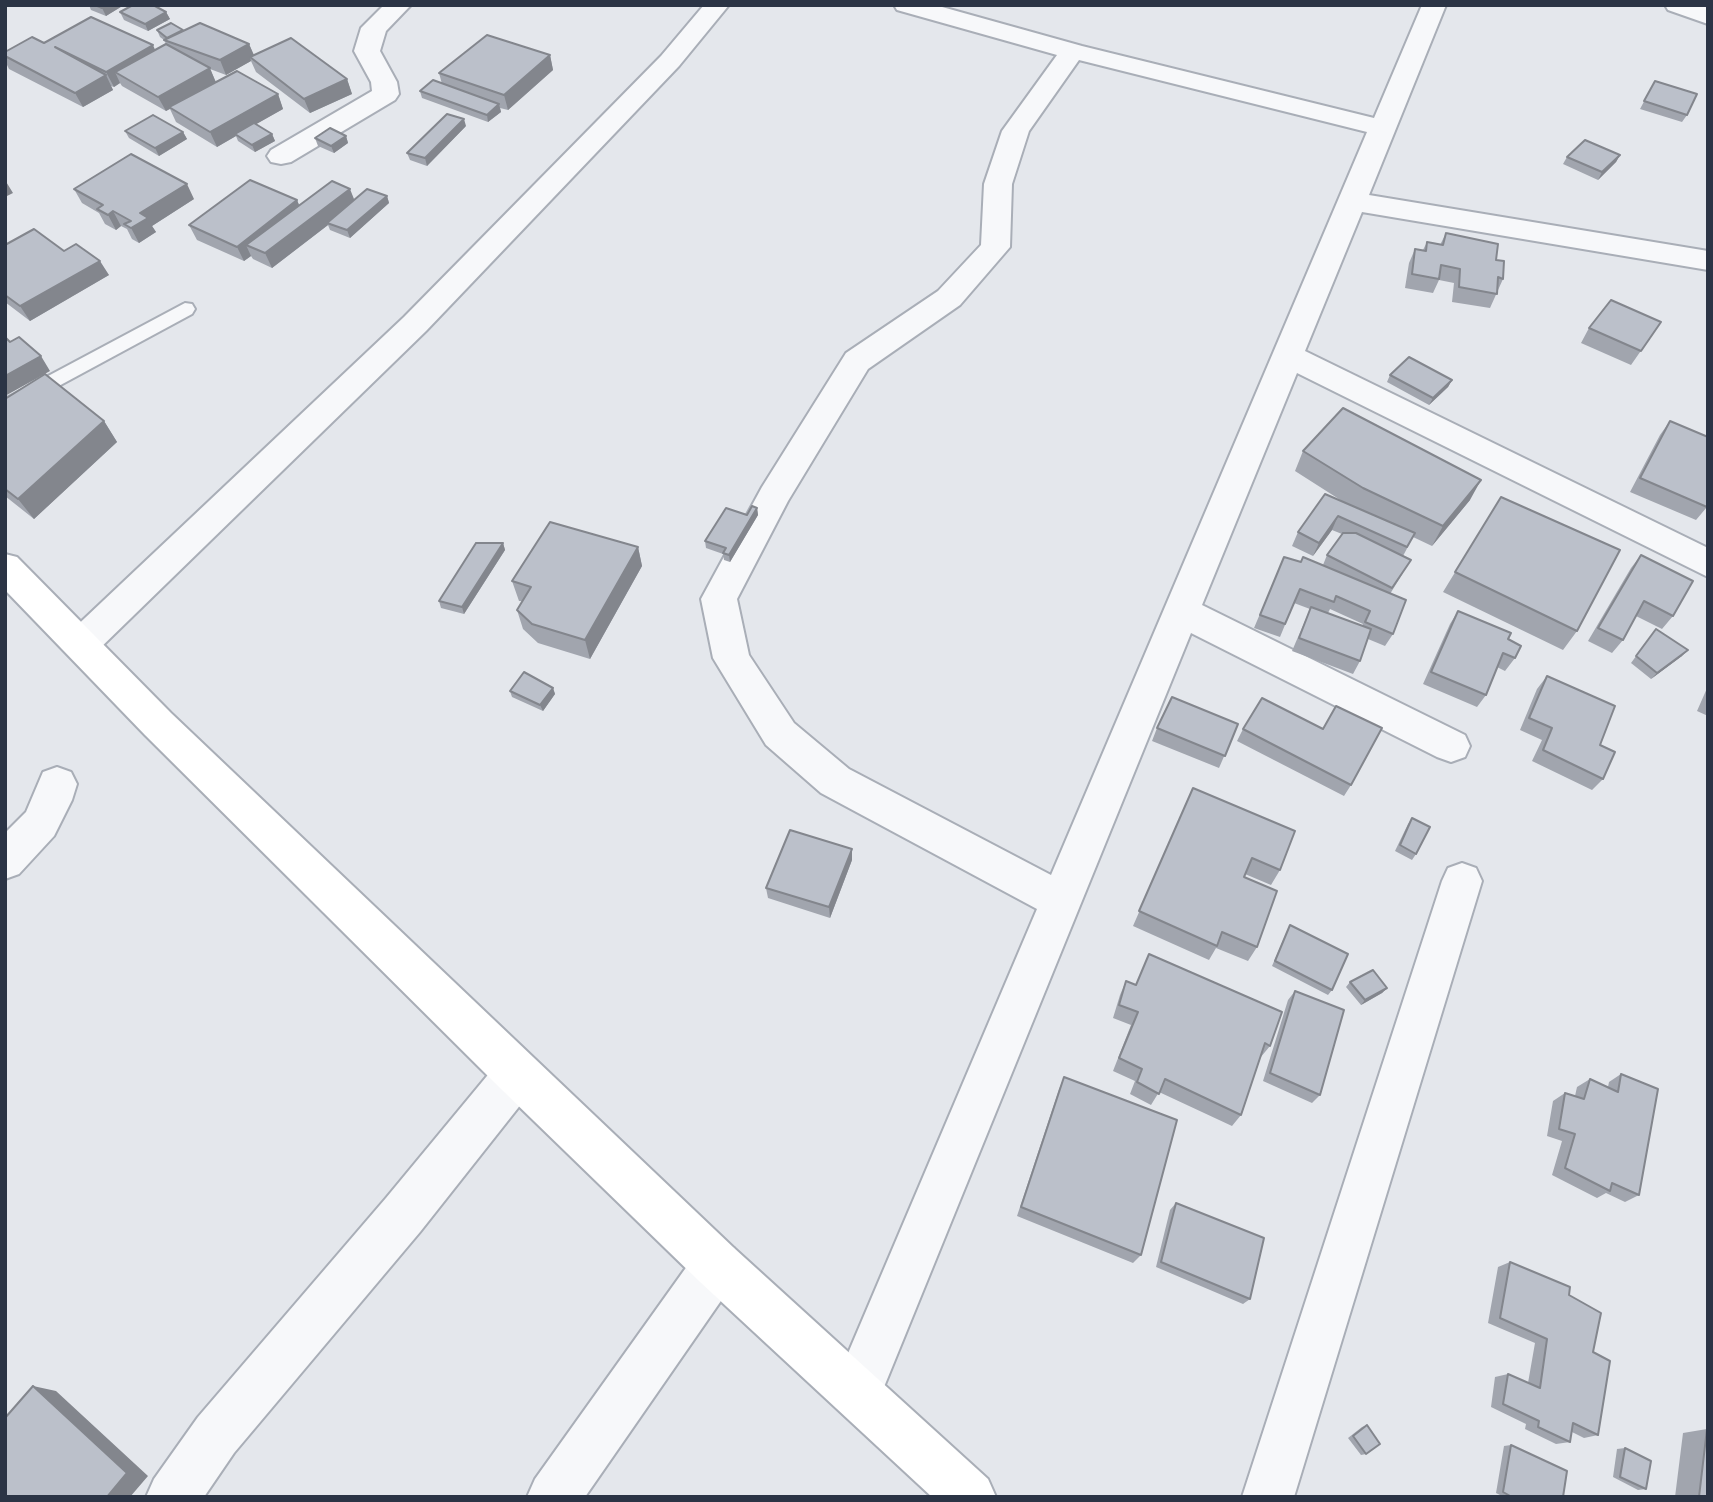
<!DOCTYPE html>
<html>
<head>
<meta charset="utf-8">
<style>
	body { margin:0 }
	#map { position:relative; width:1713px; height:1502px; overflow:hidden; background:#e4e7ec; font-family:"Roboto Condensed",sans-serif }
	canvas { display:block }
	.frame { position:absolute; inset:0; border:7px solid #2b3445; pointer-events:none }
</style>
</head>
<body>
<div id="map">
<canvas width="1713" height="1502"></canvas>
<div class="frame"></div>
</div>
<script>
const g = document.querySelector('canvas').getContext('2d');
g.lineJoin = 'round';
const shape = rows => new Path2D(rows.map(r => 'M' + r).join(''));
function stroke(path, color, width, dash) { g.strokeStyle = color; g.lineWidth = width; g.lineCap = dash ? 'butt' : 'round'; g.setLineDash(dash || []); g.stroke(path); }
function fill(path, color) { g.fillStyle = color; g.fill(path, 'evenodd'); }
const lane = shape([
	[185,303,192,304,195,309,192,314,5,415,5,399,185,303]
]);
const street = shape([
	[384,5,411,5,386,31,380,51,397,82,399,94,395,100,291,162,281,164,271,162,267,156,271,150,372,91,371,82,354,51,361,28,384,5],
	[704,5,729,5,679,66,426,331,94,654,81,659,68,654,63,644,68,634,404,317,661,56,704,5],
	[894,5,935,5,1082,46,1374,118,1422,5,1446,5,1369,195,1708,251,1708,270,1362,212,1305,351,1708,548,1708,577,1297,373,1202,605,1465,735,1470,746,1465,757,1451,762,1437,757,1191,633,875,1409,857,1416,839,1409,832,1391,1037,909,821,793,766,745,713,658,701,599,762,487,846,353,938,291,981,245,984,184,1002,131,1057,55,897,10,894,5],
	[1079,60,1367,132,1051,875,849,769,794,723,749,655,737,599,788,501,868,369,960,305,1010,247,1012,184,1029,131,1079,60],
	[1665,5,1700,5,1708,8,1708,24,1668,10,1665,5],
	[57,767,71,772,77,784,72,800,54,836,19,874,5,879,5,833,26,812,43,772,57,767],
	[1462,863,1476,868,1482,881,1294,1497,1242,1497,1442,881,1448,868,1462,863],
	[517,1052,533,1059,539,1074,533,1089,420,1232,234,1453,204,1497,146,1497,154,1479,198,1417,386,1198,501,1059,517,1052],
	[717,1241,734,1248,741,1265,734,1282,585,1497,527,1497,535,1479,700,1248,717,1241]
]);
const secondary = shape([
	[5,554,17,557,171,713,734,1248,988,1479,996,1497,932,1497,700,1282,501,1089,145,735,5,590,5,554]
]);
stroke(lane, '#a9aeb7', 4);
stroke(street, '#a9aeb7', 4);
stroke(secondary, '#a9aeb7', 4);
fill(lane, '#f7f8fa');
fill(street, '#f7f8fa');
fill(secondary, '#fff');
fill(shape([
	[89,5,124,5,106,16,91,10],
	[120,12,166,12,170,19,148,31,124,20],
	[157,30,183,31,249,44,254,55,347,79,352,94,310,113,256,72,251,61,226,75,210,69,216,82,278,94,283,109,256,124,272,134,275,141,255,152,238,141,236,136,217,147,176,122,170,109,166,111,122,86,120,83,114,87,111,86,113,90,83,107,9,69,5,61,5,52,44,43,155,50,166,44,164,40,160,37],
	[550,55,553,70,508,110,500,108,501,112,488,122,422,98,420,91,442,84,439,73],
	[1655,81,1687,115,1682,122,1640,109],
	[466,126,427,166,410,160,407,153],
	[125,131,183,132,187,139,159,156,129,138],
	[346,136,348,143,334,153,318,146,315,138],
	[1620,155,1616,162,1598,180,1563,164,1567,157],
	[74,189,194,199,152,226,156,232,139,243,132,239,127,229,121,226,116,230,105,224,99,213,82,203],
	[387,196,389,203,350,238,330,230,328,225,272,268,253,259,251,256,244,261,197,240,189,225,297,200,299,205],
	[1446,233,1496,260,1503,279,1490,308,1452,302,1454,283,1439,280,1433,293,1405,288,1409,263,1415,249,1423,250,1427,242,1440,245],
	[5,245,64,251,109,275,30,321,5,302],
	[1661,322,1631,365,1581,343,1589,328],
	[1390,375,1452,380,1448,387,1429,405,1387,382],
	[5,399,104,421,117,442,34,519,5,496],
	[1670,421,1707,507,1696,520,1630,492,1660,435],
	[1303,451,1470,500,1432,546,1413,537,1403,556,1403,573,1390,594,1393,634,1385,646,1368,639,1360,661,1353,674,1292,651,1310,609,1294,603,1280,637,1254,628,1284,557,1301,562,1323,565,1327,555,1342,534,1332,530,1313,556,1292,546,1298,532,1342,501,1295,471],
	[1330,609,1363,624,1362,626,1328,613],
	[1501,497,1577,631,1563,650,1443,592],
	[757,508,758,515,730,562,724,560,723,554,706,548,705,541],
	[503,543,505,550,464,614,441,608,439,601],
	[638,547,642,566,590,659,538,643,523,629,517,610,522,601,519,601,512,581],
	[1641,555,1673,616,1662,629,1636,616,1623,640,1612,653,1588,641,1631,568],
	[1458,611,1508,639,1515,658,1505,671,1497,667,1486,695,1477,707,1423,684,1450,624],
	[1656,629,1682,656,1651,679,1631,663],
	[1547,676,1600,745,1603,779,1592,790,1532,761,1542,740,1520,730,1537,689],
	[1708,686,1708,716,1697,711],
	[553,688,555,694,543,711,512,697,510,691],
	[1238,724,1219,768,1152,741,1157,728],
	[1243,729,1351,785,1344,796,1237,741],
	[1193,788,1280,870,1271,885,1245,874,1244,877,1257,947,1248,961,1216,948,1209,960,1133,926],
	[1412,818,1416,854,1412,860,1395,851,1408,824],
	[852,860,830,918,768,898,766,888],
	[1290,925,1332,990,1328,995,1272,966,1287,931],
	[1149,954,1270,1046,1260,1058,1241,1115,1232,1126,1159,1092,1151,1105,1130,1094,1135,1081,1113,1071,1131,1025,1113,1018,1120,995,1126,981,1136,985],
	[1350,982,1387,988,1382,993,1361,1005,1346,987],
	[1295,991,1320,1095,1312,1103,1263,1081,1288,1000],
	[1621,1074,1639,1195,1625,1202,1606,1193,1597,1198,1552,1175,1562,1141,1547,1136,1553,1101,1565,1093,1575,1096,1577,1087,1590,1079,1608,1087,1609,1082],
	[1064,1077,1141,1255,1133,1263,1017,1216,1059,1089],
	[1176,1203,1250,1299,1243,1304,1156,1267,1170,1210],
	[1510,1262,1569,1295,1593,1352,1598,1435,1584,1438,1572,1432,1570,1442,1556,1444,1525,1429,1526,1424,1491,1407,1495,1377,1508,1374,1528,1383,1535,1343,1488,1323,1498,1267],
	[1367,1425,1366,1454,1361,1455,1348,1438,1362,1427],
	[1707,1429,1708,1497,1675,1497,1683,1433],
	[1511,1445,1563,1497,1504,1497,1496,1493,1504,1446],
	[1625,1448,1646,1489,1638,1490,1613,1477,1617,1449]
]), '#a1a5ae');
fill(shape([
	[108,5,124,5,106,16,102,8],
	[166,12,170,19,148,31,145,24],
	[249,44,255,58,250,57,251,61,226,75,220,60],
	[153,45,159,59,115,72,120,83,114,87,106,72],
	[550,55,553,70,508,110,504,95],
	[210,68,216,83,166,111,158,97],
	[106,75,113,90,83,107,75,93],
	[347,79,352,94,310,113,304,99],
	[278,94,283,109,237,135,235,134,236,136,217,147,210,132],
	[499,104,501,112,488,122,487,115],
	[464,119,466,126,427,166,425,158],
	[183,132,187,139,159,156,155,148],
	[272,134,275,141,255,152,252,145],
	[346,136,348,143,334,153,331,146],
	[1620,155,1616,162,1598,180,1602,172],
	[5,180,13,193,5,197],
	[187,184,194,199,152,226,156,232,139,243,131,228,140,213],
	[350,189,356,204,327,223,328,225,272,268,265,253],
	[387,196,389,203,350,238,347,230],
	[297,200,303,215,246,245,251,256,244,261,237,247],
	[113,211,121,226,116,230,108,215],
	[100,261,109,275,30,321,20,306],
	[41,356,50,371,5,396,5,376],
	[1452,380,1448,387,1429,405,1433,398],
	[104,421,117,442,34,519,18,499],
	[1481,480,1470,500,1432,546,1443,526],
	[757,508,758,515,730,562,729,555],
	[1338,516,1332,530,1313,556,1319,543],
	[503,543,505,550,464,614,462,607],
	[638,547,642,566,590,659,585,640],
	[1688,650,1682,656,1651,679,1657,673],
	[553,688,555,694,543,711,540,705],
	[852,849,852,860,830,918,829,907],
	[1387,988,1382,993,1361,1005,1365,1000],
	[33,1386,56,1391,148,1476,130,1497,107,1497]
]), '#83868d');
const building = shape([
	[95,5,108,5,102,8,95,5],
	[133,5,153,5,166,12,145,24,120,12,133,5],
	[91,17,153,45,106,72,55,47,106,75,75,93,5,56,5,52,32,37,44,43,91,17],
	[171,23,183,30,167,38,157,30,171,23],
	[200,23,249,44,220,60,164,40,200,23],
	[487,35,550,55,504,95,439,73,487,35],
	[291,38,347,79,304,99,250,57,291,38],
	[166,44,210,68,158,97,115,72,166,44],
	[237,71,278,94,210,132,169,107,237,71],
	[433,80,499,104,487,115,420,91,433,80],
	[1655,81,1697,94,1687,115,1644,101,1655,81],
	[447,114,464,119,425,158,407,153,447,114],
	[153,115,183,132,155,148,125,131,153,115],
	[254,123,272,134,252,145,235,134,254,123],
	[330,128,346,136,331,146,315,138,330,128],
	[1585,140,1620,155,1602,172,1567,157,1585,140],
	[131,154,187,184,140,213,148,218,131,228,124,224,131,221,113,211,108,215,97,209,103,205,74,189,131,154],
	[250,180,297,200,237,247,189,225,250,180],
	[332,181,350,189,265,253,246,245,332,181],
	[367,189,387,196,347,230,327,223,367,189],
	[34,229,64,251,76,244,100,261,20,306,5,295,5,245,34,229],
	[1446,233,1498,244,1496,260,1504,261,1503,279,1498,277,1497,294,1459,287,1460,269,1441,265,1439,279,1412,274,1415,249,1426,251,1427,242,1443,245,1446,233],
	[1611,300,1661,322,1641,351,1589,328,1611,300],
	[5,337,10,342,19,337,41,356,5,376,5,337],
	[1409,357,1452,380,1433,398,1390,375,1409,357],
	[45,374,104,421,18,499,5,489,5,399,45,374],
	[1343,408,1481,480,1443,526,1363,488,1303,451,1343,408],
	[1670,421,1708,437,1707,507,1640,478,1670,421],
	[1325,494,1415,533,1407,547,1338,516,1319,543,1298,532,1325,494],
	[1501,497,1620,550,1577,631,1455,572,1501,497],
	[752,506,757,508,729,555,723,553,726,548,705,541,726,508,747,515,752,506],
	[550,522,638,547,585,640,532,624,517,610,531,587,512,581,550,522],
	[1343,533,1356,533,1411,560,1392,588,1327,555,1343,533],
	[476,543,503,543,462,607,439,601,476,543],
	[1641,555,1693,581,1673,616,1644,601,1623,640,1598,628,1641,555],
	[1284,557,1301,562,1303,557,1406,600,1393,634,1365,622,1370,611,1336,596,1334,602,1300,589,1285,624,1260,615,1284,557],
	[1311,607,1371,629,1360,661,1299,638,1311,607],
	[1458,611,1511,633,1508,639,1521,646,1515,658,1503,653,1486,695,1431,672,1458,611],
	[1656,629,1688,650,1657,673,1636,656,1656,629],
	[524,672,553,688,540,705,510,691,524,672],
	[1547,676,1615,706,1600,745,1615,752,1603,779,1543,750,1552,728,1529,718,1547,676],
	[1172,697,1238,724,1225,756,1157,728,1172,697],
	[1262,698,1323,729,1336,706,1382,728,1351,785,1243,729,1262,698],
	[1193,788,1295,831,1280,870,1252,858,1244,877,1277,891,1257,947,1222,932,1217,946,1139,911,1193,788],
	[1412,818,1430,827,1416,854,1400,845,1412,818],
	[790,830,852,849,829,907,766,888,790,830],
	[1290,925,1348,954,1332,990,1275,961,1290,925],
	[1149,954,1282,1012,1270,1046,1265,1043,1241,1115,1165,1079,1159,1094,1137,1082,1142,1069,1119,1058,1138,1012,1119,1005,1126,981,1136,985,1149,954],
	[1373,970,1387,988,1365,1000,1350,982,1373,970],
	[1295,991,1344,1010,1320,1095,1270,1073,1295,991],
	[1621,1074,1658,1089,1639,1195,1612,1183,1610,1191,1565,1168,1575,1134,1559,1129,1565,1093,1584,1099,1590,1079,1618,1092,1621,1074],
	[1064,1077,1177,1120,1141,1255,1021,1207,1064,1077],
	[1176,1203,1264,1238,1250,1299,1161,1262,1176,1203],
	[1510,1262,1570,1287,1569,1295,1601,1313,1593,1352,1610,1361,1598,1435,1573,1423,1570,1442,1538,1427,1539,1421,1503,1404,1508,1374,1540,1388,1547,1339,1500,1318,1510,1262],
	[33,1386,127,1473,107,1497,5,1497,5,1418,33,1386],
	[1367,1425,1380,1444,1366,1454,1353,1436,1367,1425],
	[1707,1429,1708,1497,1699,1497,1707,1429],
	[1511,1445,1567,1471,1563,1497,1512,1497,1503,1492,1511,1445],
	[1625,1448,1651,1461,1646,1489,1620,1477,1625,1448]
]);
fill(building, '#bbc0ca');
stroke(building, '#83868d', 2);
</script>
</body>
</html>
